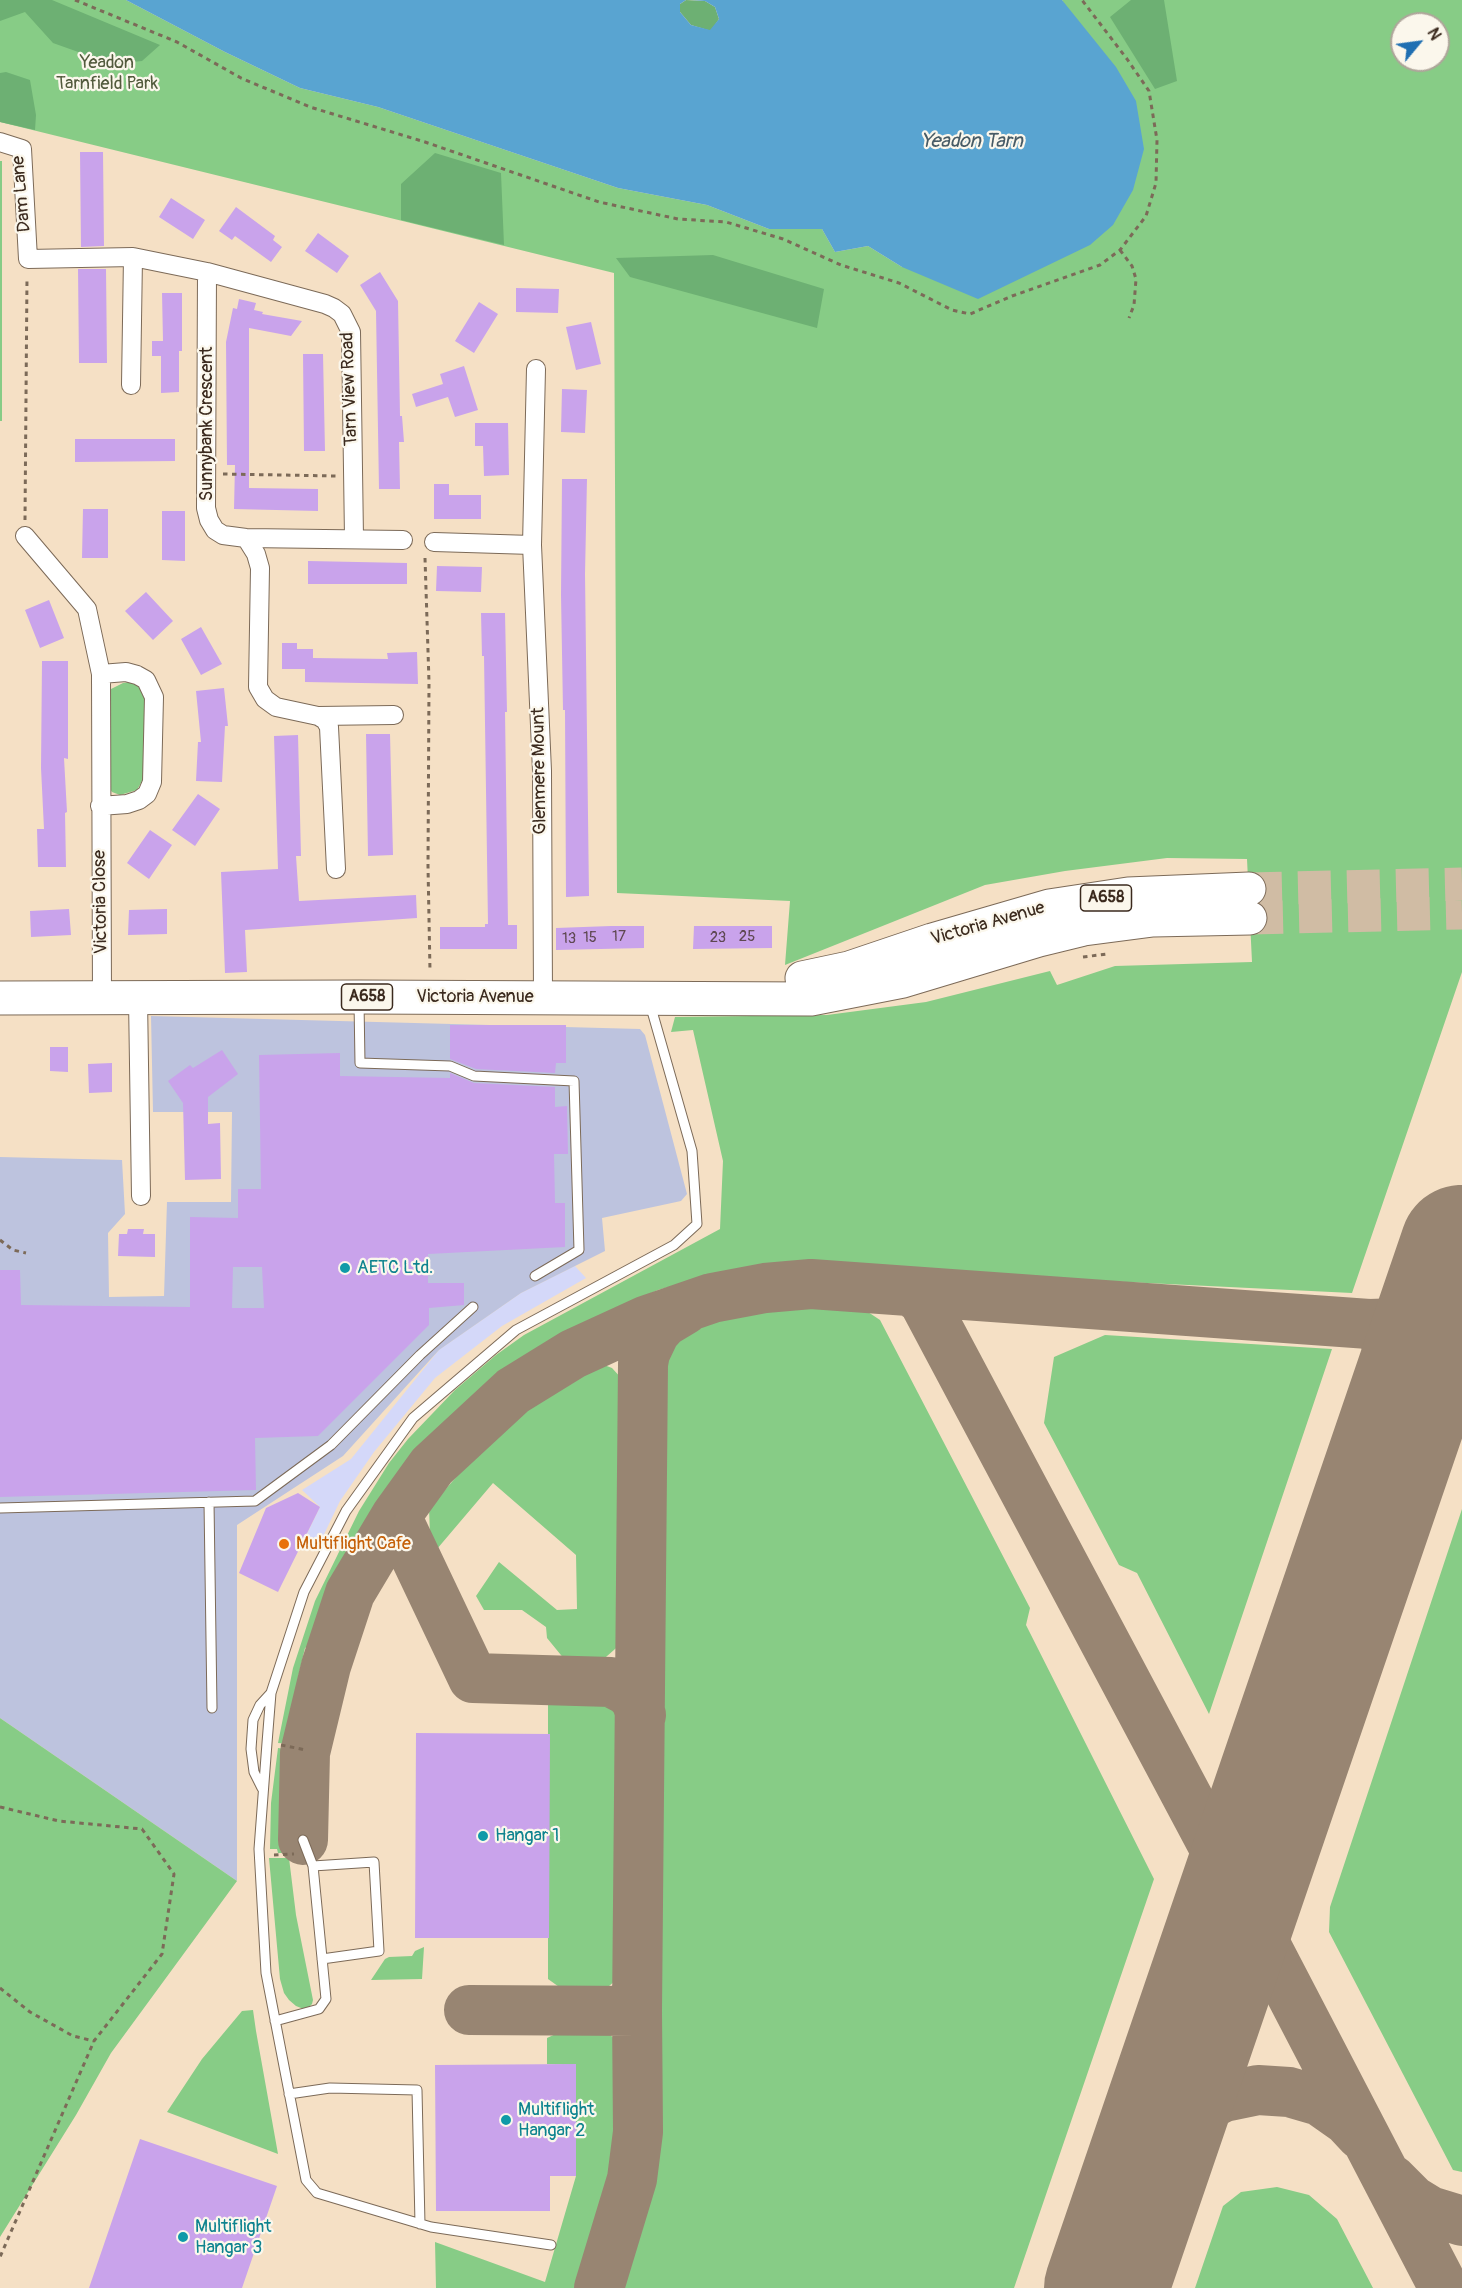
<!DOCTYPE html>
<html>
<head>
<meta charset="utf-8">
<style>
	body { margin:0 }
	#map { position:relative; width:1462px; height:2288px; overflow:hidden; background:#f5e0c5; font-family:Pangolin,sans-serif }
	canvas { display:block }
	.north { position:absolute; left:1390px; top:12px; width:60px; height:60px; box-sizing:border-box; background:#fbf7ec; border:2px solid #aea59a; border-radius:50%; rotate:61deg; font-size:16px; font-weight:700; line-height:24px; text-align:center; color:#3b2a1e }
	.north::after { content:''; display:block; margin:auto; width:21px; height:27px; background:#1f6fb2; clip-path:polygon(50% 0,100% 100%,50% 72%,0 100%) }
</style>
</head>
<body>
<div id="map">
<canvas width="1462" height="2288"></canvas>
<div class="north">N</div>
</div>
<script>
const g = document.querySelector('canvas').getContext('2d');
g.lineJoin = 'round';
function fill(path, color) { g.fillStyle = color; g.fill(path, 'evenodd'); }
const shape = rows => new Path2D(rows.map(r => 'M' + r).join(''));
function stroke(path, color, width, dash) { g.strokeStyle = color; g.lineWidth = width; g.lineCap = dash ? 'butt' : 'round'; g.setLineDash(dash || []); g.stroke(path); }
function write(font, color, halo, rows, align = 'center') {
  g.font = font + ' Pangolin,sans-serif'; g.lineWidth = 4.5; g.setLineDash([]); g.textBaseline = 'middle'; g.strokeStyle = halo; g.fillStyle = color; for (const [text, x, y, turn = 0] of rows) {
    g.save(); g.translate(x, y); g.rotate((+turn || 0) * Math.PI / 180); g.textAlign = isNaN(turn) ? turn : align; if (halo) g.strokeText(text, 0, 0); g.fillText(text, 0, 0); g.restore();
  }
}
fill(shape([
	[575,1266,586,1278,502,1326,435,1378,374,1452,340,1501,316,1551,304,1540,320,1507,302,1490,351,1459,439,1350,521,1293]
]), '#d4d8f9');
fill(shape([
	[151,1016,640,1029,645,1035,687,1194,681,1201,602,1218,605,1251,521,1293,439,1350,343,1456,237,1525,237,1881,0,1718,0,1157,122,1160,125,1214,108,1233,109,1297,164,1296,167,1202,231,1202,232,1112,153,1112]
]), '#bdc3de');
fill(shape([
	[0,0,126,0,225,52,300,88,378,107,618,188,707,205,769,229,822,229,835,252,868,246,902,267,1065,6,1062,0,1462,0,1462,972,1352,1293,818,1267,718,1273,658,1290,589,1320,533,1352,506,1372,477,1396,430,1444,406,1471,384,1501,384,1506,375,1511,360,1536,315,1642,305,1648,298,1678,300,1697,292,1744,278,1743,293,1668,315,1601,359,1511,389,1463,408,1439,455,1390,496,1355,524,1335,720,1229,723,1161,693,1030,671,1032,675,1017,827,1015,926,1002,1050,971,1057,985,1115,966,1252,962,1247,859,1167,858,1065,871,985,885,785,965,790,901,617,893,614,273,0,122],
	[1402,24,1438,24,1438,60,1402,60],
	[0,161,2,161,2,421,0,421],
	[130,682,137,685,147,698,145,776,137,790,120,795,112,792,107,785,109,690,123,683],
	[856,1304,880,1320,1030,1608,1026,1625,1154,1879,1014,2288,619,2288,657,2168,661,1359,676,1334,705,1323,766,1312],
	[1105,1335,1332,1349,1209,1714,1137,1573,1119,1565,1044,1423,1054,1357],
	[599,1363,612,1368,622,1379,623,1642,598,1664,565,1660,547,1638,546,1627,522,1610,484,1610,476,1596,499,1562,557,1610,577,1609,576,1555,493,1483,437,1549,430,1535,429,1508,473,1458,530,1407],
	[1462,1509,1462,2172,1453,2170,1329,1932,1330,1907],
	[570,1692,590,1692,608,1703,620,1720,621,1744,620,1962,616,1980,601,1993,582,1998,569,1994,548,1979,548,1699],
	[0,1718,237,1881,111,2053,76,2115,0,2237],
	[278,1748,292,1750,287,1801,289,1853,278,1853,277,1849,270,1849,271,1803],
	[269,1858,289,1858,296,1915,313,2000,312,2004,306,2010,296,2006,289,2000,284,1993,280,1979],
	[424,1947,422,1979,371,1980,385,1959,389,1957,412,1956,415,1951],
	[253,2010,256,2031,278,2154,167,2112,202,2059,242,2011],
	[573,2026,603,2027,617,2042,622,2148,579,2288,436,2288,435,2242,545,2282,576,2176,576,2065,547,2064,547,2038],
	[1277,2187,1309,2195,1337,2219,1373,2288,1195,2288,1223,2206,1241,2192]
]), '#87cc86');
fill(shape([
	[0,0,52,0,160,45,142,61,112,64,53,43,25,12,0,21],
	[686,0,705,1,715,7,719,19,711,31,691,25,680,12,680,4],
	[1131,0,1164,0,1177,81,1155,89,1110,17],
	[6,72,30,80,36,115,35,130,0,122,0,73],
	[435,153,501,173,504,245,401,220,401,184],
	[713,255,824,289,817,328,630,277,616,258]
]), '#6db073');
fill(shape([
	[126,0,686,0,680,4,680,12,691,25,710,30,719,19,715,7,705,1,691,0,1062,0,1116,67,1136,101,1144,149,1133,190,1113,225,1090,245,978,299,902,267,868,246,835,252,822,229,769,229,707,205,618,188,378,107,300,88,225,52]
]), '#59a4d1');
stroke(shape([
	[910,1291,923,1300,1240,1896,1444,2288],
	[1398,1435,1407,1384,1405,1365,1400,1351,1391,1339,1369,1324,1400,1323,1424,1311,1434,1300,1458,1259],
	[396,1516,473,1678,611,1682,628,1691,636,1700,641,1715],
	[1225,1810,1232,1810,1260,1799,1271,1789,1287,1758],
	[303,1840,305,1753,326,1666,350,1593,396,1516,432,1466,513,1391,573,1354,645,1321,712,1298,765,1288,811,1284,1369,1324],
	[1263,1929,1258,1890,1261,1848,1270,1808],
	[1208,1990,1218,1946,1221,1915,1216,1866],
	[469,2010,637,2011],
	[1147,2167,1167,2137,1192,2113,1224,2097,1258,2090,1289,2092,1320,2101,1347,2120,1361,2135],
	[1391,2179,1412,2200,1430,2211,1462,2221],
	[599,2288,632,2179,638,2132,637,2011,643,1364,645,1353,655,1332,664,1322,684,1310]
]), '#988572', 50);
stroke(shape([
	[1106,2288,1462,1247]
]), '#988572', 124);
fill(shape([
	[80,152,103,152,104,246,81,247],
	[171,198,205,220,193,239,159,217],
	[236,207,275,236,273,240,282,247,271,262,235,236,232,240,219,231],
	[318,233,349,256,337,273,305,251],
	[78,269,106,269,107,363,79,363],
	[380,272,398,301,400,416,402,416,404,442,399,442,400,489,379,489,376,311,360,285],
	[516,288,559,289,558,313,516,312],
	[162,293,182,293,182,351,179,351,179,392,161,393,161,356,152,356,152,341,163,341],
	[239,299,256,303,254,310,263,312,262,314,302,321,291,336,249,328,249,488,318,489,318,511,234,509,235,465,227,465,226,342,233,308,237,309],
	[479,302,498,314,474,353,455,341],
	[591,322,601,364,576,370,566,327],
	[303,354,323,354,325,451,304,451],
	[464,366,478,410,455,417,448,397,416,407,412,394,443,384,440,374],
	[562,389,587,390,585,433,561,432],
	[475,423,508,423,509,475,484,476,483,446,475,446],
	[75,439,175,439,175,461,75,462],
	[562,479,587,479,585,574,589,896,566,897,565,710,563,710,561,595],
	[434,484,449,484,449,495,481,495,481,519,434,519],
	[83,509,108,509,108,558,82,558],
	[162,511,185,511,185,561,162,560],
	[308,561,407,563,407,584,308,584],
	[437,566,482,567,481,592,436,591],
	[146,592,173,621,153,640,125,611],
	[49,600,64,638,40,648,25,610],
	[481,613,505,613,507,712,505,712,508,925,517,925,517,949,440,949,440,927,485,927,485,924,488,924,484,656,482,656],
	[201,627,222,664,201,675,181,639],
	[282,643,297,643,297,649,313,649,313,658,388,659,387,653,417,652,418,684,305,682,305,669,282,669],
	[42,661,68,661,68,759,64,758,67,812,65,813,66,867,38,867,37,829,44,829,41,768],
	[224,688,228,726,225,726,222,782,196,781,198,742,201,742,196,691],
	[366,734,390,734,393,855,368,856],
	[298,735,301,856,296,856,299,901,416,895,417,918,245,930,247,972,225,973,221,872,278,869,274,736],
	[198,794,220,809,195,846,172,830],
	[150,830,172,845,149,879,127,863],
	[69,909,71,935,31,937,30,911],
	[167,909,167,934,128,935,129,910],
	[611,926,644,926,644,948,556,950,556,928],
	[694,926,772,926,772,948,693,949],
	[450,1025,566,1025,566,1063,556,1063,555,1073,476,1069,450,1059],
	[50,1047,68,1047,68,1072,50,1071],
	[222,1050,238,1074,208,1097,208,1124,220,1123,221,1179,185,1180,183,1103,168,1081,190,1065,193,1068],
	[340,1053,340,1076,450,1078,450,1073,474,1083,555,1087,555,1107,567,1106,568,1154,554,1154,555,1203,565,1203,565,1247,428,1254,428,1283,464,1283,464,1305,429,1308,429,1325,318,1436,255,1438,256,1490,0,1497,0,1270,20,1270,21,1305,190,1307,190,1217,238,1218,238,1189,261,1189,259,1055],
	[233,1267,262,1267,264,1308,232,1308],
	[112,1063,112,1092,89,1093,88,1064],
	[128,1229,144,1229,143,1234,155,1234,155,1257,118,1256,119,1234,127,1234],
	[298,1493,320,1507,278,1592,239,1573,266,1508],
	[416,1733,550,1734,549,1938,415,1938],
	[576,2064,576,2176,550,2176,550,2211,436,2211,435,2065],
	[140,2139,277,2186,242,2288,89,2288]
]), '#c9a3eb');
stroke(shape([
	[1249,889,1462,884],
	[1250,918,1462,913]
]), '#d0bca4', 33, [33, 16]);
const lane = shape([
	[359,1002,360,1063,450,1066,474,1076,574,1081,579,1250,535,1276],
	[209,1502,212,1708],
	[0,1508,255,1501,331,1445,420,1355,473,1307],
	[262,1788,254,1772,251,1749,253,1720,260,1705,271,1693],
	[303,1840,313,1866],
	[275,2021,319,2009,326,1999,313,1866,374,1862,379,1951,322,1959],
	[289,2094,330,2088,417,2090,420,2224],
	[551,2245,431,2227,317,2193,306,2180,266,1973,259,1849,267,1743,271,1693,304,1592,346,1511,413,1418,516,1330,674,1245,697,1224,692,1151,650,1004]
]);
const street = shape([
	[0,142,22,149,28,259,133,257,207,272,325,304,334,308,342,314,351,332,354,538],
	[207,272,206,508,209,520,215,530,223,535,246,538,403,540],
	[536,369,532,545,542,771,543,997],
	[131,385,133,257],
	[25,536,87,609,101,674,102,999],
	[246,538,256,554,260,568,258,687,265,699,276,707,318,716,325,720,329,727,336,869],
	[434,542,532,545],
	[318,716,394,715],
	[100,806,127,804,139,800,147,794,152,782,154,697,146,680,137,675,126,672,101,674],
	[138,998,141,1196]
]);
const highway = shape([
	[802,978,849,968,932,940,1049,906,1128,894,1249,889],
	[0,998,359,997,811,999,903,981,1039,940,1084,929,1153,920,1250,918]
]);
stroke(lane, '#7c6a58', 11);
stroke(street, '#7c6a58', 20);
stroke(highway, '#7c6a58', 35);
stroke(shape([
	[75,0,177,42,241,78,310,107,425,142,599,202,678,219,726,222,783,239,841,265,899,283,952,310,970,314,1012,296,1100,265,1120,250,1146,216,1156,183,1157,140,1149,91,1127,59,1082,0],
	[1120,250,1132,266,1136,279,1134,305,1129,318],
	[223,474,337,476],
	[25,520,27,277],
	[425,558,429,682,428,866,430,971],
	[1083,957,1107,954],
	[0,1240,13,1250,26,1253],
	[281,1745,306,1750],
	[0,1807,59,1821,142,1829,174,1874,162,1954,94,2041,0,2257],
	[274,1855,294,1854],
	[0,1988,30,2012,73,2036,94,2041]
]), '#7c6a58', 3, [4.5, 4.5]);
stroke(lane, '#fff', 9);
stroke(street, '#fff', 18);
stroke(highway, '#fff', 33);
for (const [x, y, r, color] of [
	[345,1268,6,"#0f9aa8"],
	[284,1544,6,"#e8710a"],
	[483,1836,6,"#0f9aa8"],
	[506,2120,6,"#0f9aa8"],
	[183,2237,6,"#0f9aa8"]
]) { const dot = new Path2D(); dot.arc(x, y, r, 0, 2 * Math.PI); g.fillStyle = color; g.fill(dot); stroke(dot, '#fbf7ec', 2); }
write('15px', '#5e4851', null, [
	["17",619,937],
	["25",747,937],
	["15",590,938],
	["23",718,938],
	["13",569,939]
]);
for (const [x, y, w] of [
	[1106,898,51],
	[367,997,51]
]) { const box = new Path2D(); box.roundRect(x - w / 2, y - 13, w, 26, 4.5); g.fillStyle = '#fbf7ec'; g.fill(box); stroke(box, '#3b2a1e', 1.5); }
write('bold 16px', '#3b2a1e', null, [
	["A658",1106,898],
	["A658",367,997]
]);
write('18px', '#525b3d', '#fbf7ec', [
	["Yeadon",107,63],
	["Tarnfield Park",107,84]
]);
write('18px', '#3b2a1e', '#fbf7ec', [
	["Dam Lane",22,194,-95],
	["Tarn View Road",350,389,-92],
	["Sunnybank Crescent",207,424,-90],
	["Glenmere Mount",540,771,-91],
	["Victoria Close",101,902,-91],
	["Victoria Avenue",988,924,-16],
	["Victoria Avenue",475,997]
]);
write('18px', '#0d838f', '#fbf7ec', [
	["AETC Ltd.",357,1268],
	["Hangar 1",495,1836],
	["Multiflight",518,2110],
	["Hangar 2",518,2131],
	["Multiflight",195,2227],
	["Hangar 3",195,2248]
], 'left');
write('18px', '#c56008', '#fbf7ec', [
	["Multiflight Cafe",296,1544]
], 'left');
write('italic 20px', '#475b66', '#fbf7ec', [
	["Yeadon Tarn",972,142]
]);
</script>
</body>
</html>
